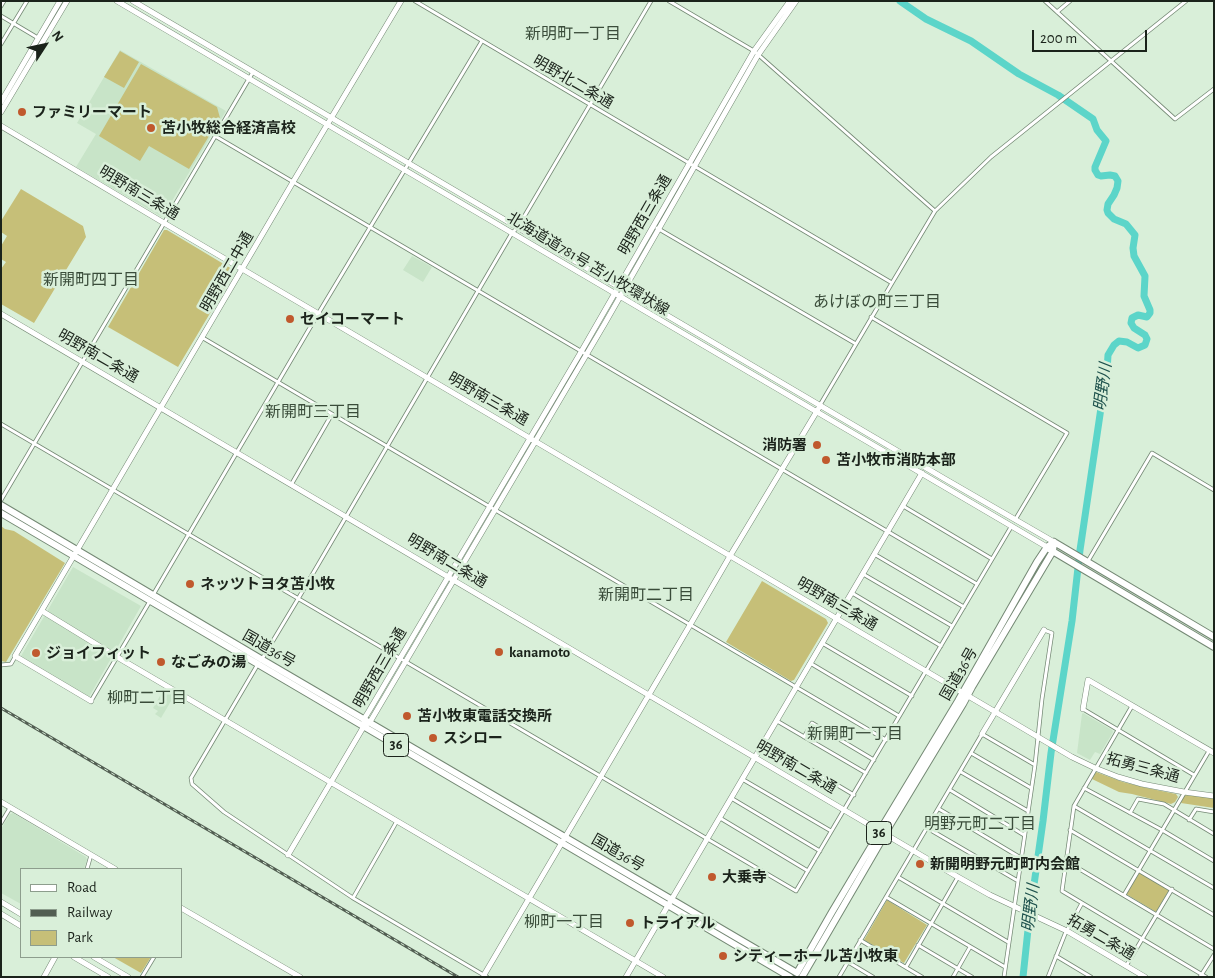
<!DOCTYPE html>
<html>
<head>
<meta charset="utf-8">
<style>
	body { margin:0 }
	#map { position:relative; width:1215px; height:978px; overflow:hidden; background:#d9efd9; font-family:"Alegreya Sans",sans-serif }
	canvas { display:block }
	.frame { position:absolute; inset:0; border:2px solid #1b231b; pointer-events:none }
	.legend { position:absolute; left:20px; top:868px; width:162px; height:90px; box-sizing:border-box; background:#d9efd9; border:1px solid #8d9d8d; margin:0; padding:6px 9px; list-style:none; font-size:15px; color:#1b231b }
	.legend li { display:flex; align-items:center; gap:10px; height:25px }
	.legend b { width:25px; border:1px solid #8d9d8d }
	.north { position:absolute; left:20px; top:20px; width:50px; height:50px; -webkit-text-stroke:4px #d9efd9; paint-order:stroke; rotate:55deg; font-size:14px; font-weight:700; line-height:20px; text-align:center; color:#1b231b }
	.north::after { content:''; display:block; margin:auto; width:18px; height:22px; background:#1b231b; clip-path:polygon(50% 0,100% 100%,50% 72%,0 100%) }
	.scale { position:absolute; left:1032px; top:30px; width:115px; height:22px; box-sizing:border-box; border:2px solid #1b231b; border-top:0; padding-left:6px; font-size:15px; line-height:18px; white-space:nowrap; color:#1b231b; -webkit-text-stroke:4px #d9efd9; paint-order:stroke }
</style>
</head>
<body>
<div id="map">
<canvas width="1215" height="978"></canvas>
<div class="frame"></div>
<ul class="legend">
<li><b style="height:6px;background:#fff"></b>Road</li>
<li><b style="height:6px;background:#525e52"></b>Railway</li>
<li><b style="height:14px;background:#c6bf78"></b>Park</li>
</ul>
<div class="north">N</div>
<div class="scale">200 m</div>
</div>
<script>
const g = document.querySelector('canvas').getContext('2d');
g.lineJoin = 'round';
function fill(path, color) { g.fillStyle = color; g.fill(path, 'evenodd'); }
const shape = rows => new Path2D(rows.map(r => 'M' + r).join(''));
function stroke(path, color, width, dash) { g.strokeStyle = color; g.lineWidth = width; g.lineCap = dash ? 'butt' : 'round'; g.setLineDash(dash || []); g.stroke(path); }
function write(font, color, halo, rows, align = 'center') {
  g.font = font + ' "Alegreya Sans","Noto Sans JP",sans-serif'; g.lineWidth = 5; g.setLineDash([]); g.textBaseline = 'middle'; g.strokeStyle = halo; g.fillStyle = color; for (const [text, x, y, turn = 0] of rows) {
    g.save(); g.translate(x, y); g.rotate((+turn || 0) * Math.PI / 180); g.textAlign = isNaN(turn) ? turn : align; if (halo) g.strokeText(text, 0, 0); g.fillText(text, 0, 0); g.restore();
  }
}
fill(shape([
	[120,50,226,111,163,216,162,217,76,167,96,134,77,123],
	[412,256,432,267,423,282,403,270],
	[73,567,141,606,89,697,21,656],
	[164,689,174,696,161,718,155,714,158,711,153,708],
	[1083,713,1112,730,1113,732,1100,754,1095,752,1090,760,1077,753,1082,714],
	[13,813,86,857,87,860,84,869,21,869,21,904,1,893,1,829,10,814]
]), '#c8e4c8');
fill(shape([
	[120,51,139,62,124,88,104,77],
	[141,64,217,107,220,118,189,169,149,146,140,161,99,136],
	[21,189,83,226,86,237,34,323,1,304,1,269,6,262,1,259,1,246,7,236,1,232,1,221],
	[164,230,167,230,232,269,234,273,178,367,108,327],
	[1,526,5,529,14,531,65,563,6,662,1,661],
	[762,581,826,619,828,623,794,680,791,681,726,642],
	[1096,772,1123,782,1147,788,1176,794,1178,797,1175,802,1171,804,1132,794,1119,792,1092,779],
	[1186,795,1214,798,1214,808,1181,803,1183,797],
	[1140,872,1169,890,1156,912,1126,894],
	[887,900,927,925,904,963,864,940],
	[113,957,151,957,141,973]
]), '#c6bf78');
stroke(shape([
	[900,1,926,19,971,41,1019,74,1058,95,1093,119,1097,130,1106,141,1095,167,1095,170,1098,175,1101,176,1110,175,1115,176,1118,181,1117,188,1114,195,1108,204,1107,210,1108,213,1114,219,1126,224,1135,235,1133,248,1134,256,1145,276,1144,296,1150,310,1150,313,1147,317,1138,315,1132,318,1131,323,1134,328,1145,335,1147,339,1145,345,1138,348,1127,342,1119,341,1114,345,1108,355,1107,371,1106,374,1080,550,1072,621,1051,753,1043,821,1029,920,1023,977]
]), '#5cd5c9', 7);
const street = shape([
	[415,1,892,283],
	[669,1,754,51,935,211],
	[1045,1,1175,119,1214,89],
	[1,6,4,1],
	[1057,12,1070,1],
	[1,16,38,38],
	[1,44,27,1],
	[215,136,977,584],
	[657,228,856,344],
	[871,317,1067,433,1015,520],
	[203,338,886,740],
	[820,405,892,283,935,211,991,157,1186,1],
	[1,424,796,891,1011,527],
	[291,485,332,414],
	[1,500,253,72],
	[903,506,992,559],
	[874,554,964,607],
	[1088,561,1152,453,1214,490],
	[863,574,952,626],
	[852,593,941,646],
	[153,595,318,314,482,41],
	[822,643,912,696],
	[262,659,298,599,478,291,512,233,518,227,651,1],
	[810,663,899,716],
	[258,664,191,778,192,784,224,812,353,898,487,977],
	[1,665,11,664,15,657],
	[91,701,150,601],
	[1132,706,1074,806,1062,891,1206,977],
	[1083,709,1194,775],
	[777,721,866,773],
	[804,737,812,723,874,760],
	[765,742,854,795],
	[971,753,1031,788],
	[961,772,1028,811],
	[742,779,831,831],
	[1084,788,1162,830,1214,861],
	[950,790,1024,835],
	[731,798,820,851],
	[1074,806,1214,888],
	[939,809,1021,858],
	[1130,813,1138,799,1164,804,1214,834],
	[720,818,808,871],
	[1189,820,1196,809,1214,812],
	[1,823,10,808],
	[927,828,1018,881],
	[1070,830,1214,915],
	[1066,861,1214,949],
	[87,869,91,855],
	[898,877,1008,942],
	[1124,895,1209,751],
	[886,897,1005,967],
	[353,898,397,821],
	[860,940,922,977],
	[918,945,972,977],
	[1056,956,1091,977],
	[848,962,873,977],
	[1126,966,1172,889],
	[906,967,958,877],
	[142,977,154,957],
	[839,977,982,734,1035,765],
	[953,977,970,947],
	[1004,977,1035,765,1042,699,1052,633,1044,630],
	[1048,977,1065,934,1082,903],
	[1200,977,1214,955]
]);
const secondary = shape([
	[117,1,1047,547],
	[133,1,945,479,1054,542],
	[1,102,60,1],
	[1,112,67,1],
	[1,126,164,223,1072,757,1095,768,1118,777,1142,784,1184,792,1214,796],
	[1,314,958,877,990,895,1067,931,1145,977],
	[42,611,117,657,663,977],
	[91,701,15,656,293,182,401,1],
	[1083,709,1088,680,1214,753],
	[367,724,370,722,605,323,758,55,796,1],
	[982,734,1044,630],
	[1,802,115,869],
	[288,855,364,726,364,719,369,711,581,352,754,51,790,1],
	[1,902,21,914],
	[181,908,300,977],
	[1,914,21,926],
	[74,957,108,977],
	[94,957,128,977],
	[484,975,690,625,730,556,820,406],
	[44,977,55,957],
	[626,977,922,473]
]);
const highway = shape([
	[1,505,261,659,797,973,832,912,875,840,885,822,958,701,1037,562,1047,547,1054,542],
	[1,513,790,977],
	[1054,542,1214,637],
	[1049,549,1214,647],
	[802,977,880,843,890,825,963,704,972,687,1053,551,1054,542]
]);
stroke(street, '#748874', 4.5);
stroke(secondary, '#748874', 6);
stroke(highway, '#748874', 8);
stroke(street, '#fff', 3);
stroke(secondary, '#fff', 5);
stroke(highway, '#fff', 6);
const rail = shape([
	[1,708,458,977]
]);
stroke(rail, '#525e52', 3);
stroke(rail, '#d9efd9', 1, [4]);
for (const [x, y, r, color] of [
	[22,112,5,"#c0592d"],
	[151,128,5,"#c0592d"],
	[290,319,5,"#c0592d"],
	[817,445,5,"#c0592d"],
	[826,460,5,"#c0592d"],
	[190,584,5,"#c0592d"],
	[499,652,5,"#c0592d"],
	[36,653,5,"#c0592d"],
	[161,662,5,"#c0592d"],
	[407,716,5,"#c0592d"],
	[433,738,5,"#c0592d"],
	[920,864,5,"#c0592d"],
	[712,877,5,"#c0592d"],
	[630,923,5,"#c0592d"],
	[723,956,5,"#c0592d"]
]) { const dot = new Path2D(); dot.arc(x, y, r, 0, 2 * Math.PI); g.fillStyle = color; g.fill(dot); stroke(dot, '#d9efd9', 2); }
for (const [x, y, w] of [
	[396,745,25],
	[879,833,25]
]) { const box = new Path2D(); box.roundRect(x - w / 2, y - 11.5, w, 23, 4); g.fillStyle = '#d9efd9'; g.fill(box); stroke(box, '#1b231b', 1); }
write('bold 14px', '#1b231b', null, [
	["36",396,745],
	["36",879,833]
]);
write('15px', '#1b231b', '#d9efd9', [
	["明野北二条通",573,82,30],
	["明野南三条通",139,193,31],
	["明野西三条通",645,215,-60],
	["北海道道781号 苫小牧環状線",588,264,31],
	["明野西二中通",227,272,-60],
	["明野南二条通",98,356,30],
	["明野南三条通",488,399,30],
	["明野南二条通",447,561,31],
	["明野南三条通",837,604,30],
	["国道36号",269,649,30],
	["明野西三条通",380,668,-60],
	["国道36号",959,674,-60],
	["明野南二条通",796,767,30],
	["拓勇三条通",1143,768,15],
	["国道36号",618,853,30],
	["拓勇二条通",1101,937,30]
]);
write('bold 15px', '#1b231b', '#d9efd9', [
	["ファミリーマート",32,112],
	["苫小牧総合経済高校",161,128],
	["セイコーマート",300,319],
	["消防署",807,445,"right"],
	["苫小牧市消防本部",836,460],
	["ネッツトヨタ苫小牧",200,584],
	["kanamoto",509,652],
	["ジョイフィット",46,653],
	["なごみの湯",171,662],
	["苫小牧東電話交換所",417,716],
	["スシロー",443,738],
	["新開明野元町町内会館",930,864],
	["大乗寺",722,877],
	["トライアル",640,923],
	["シティーホール苫小牧東",733,956]
], 'left');
write('16px', '#3a4c3a', '#d9efd9', [
	["新明町一丁目",573,34],
	["新開町四丁目",91,280],
	["あけぼの町三丁目",877,302],
	["新開町三丁目",313,412],
	["新開町二丁目",646,595],
	["柳町二丁目",147,698],
	["新開町一丁目",855,734],
	["明野元町二丁目",980,824],
	["柳町一丁目",564,922]
]);
write('italic 16px', '#1d514c', '#d9efd9', [
	["明野川",1103,387,-82],
	["明野川",1031,908,-83]
]);
</script>
</body>
</html>
